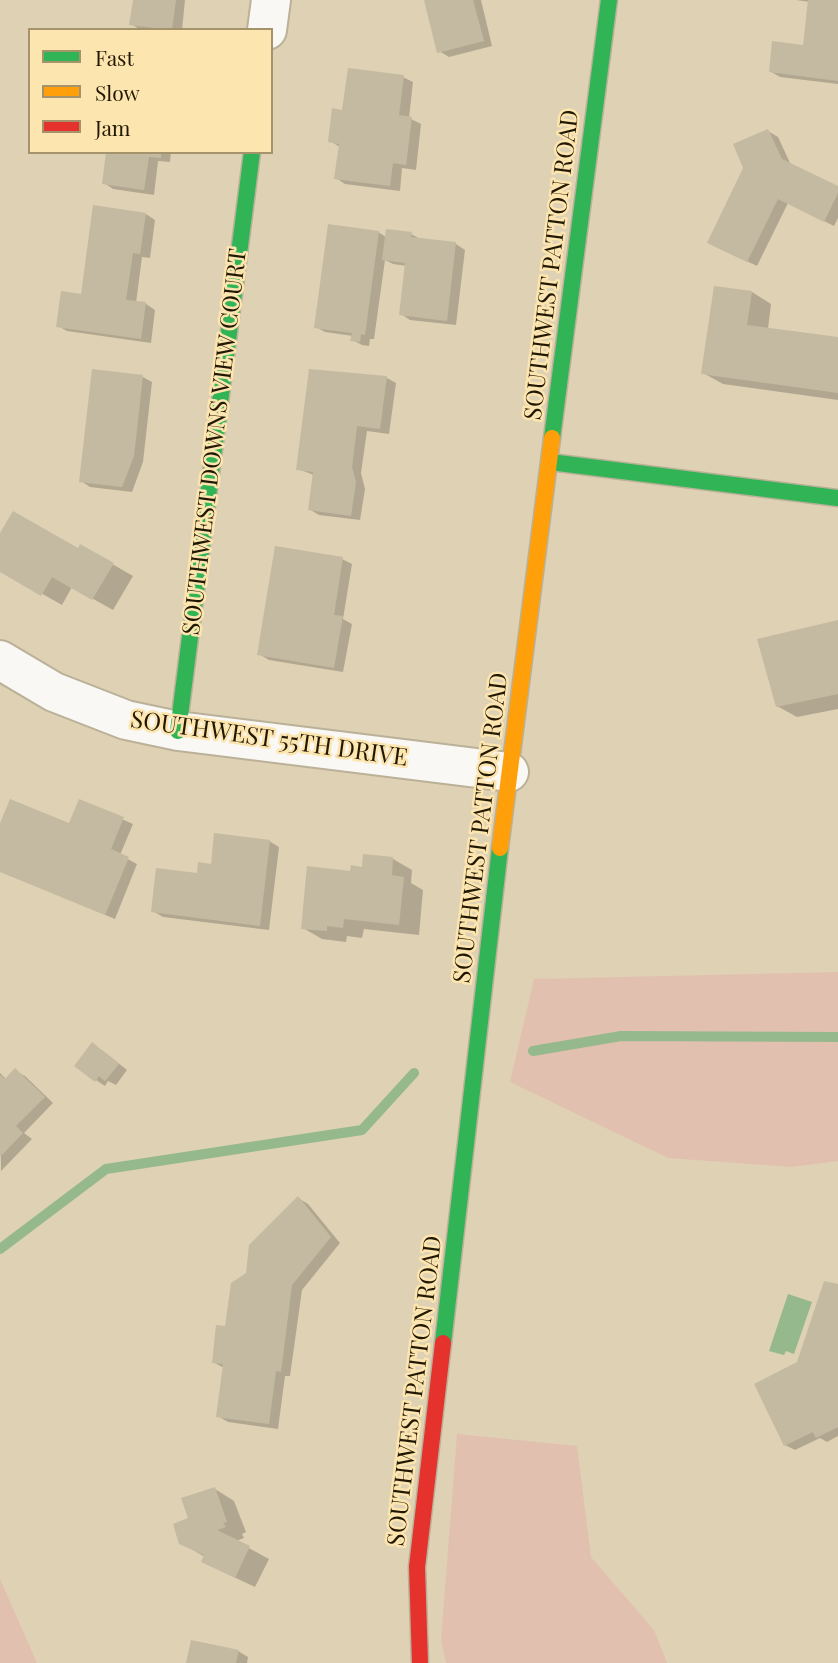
<!DOCTYPE html>
<html>
<head>
<meta charset="utf-8">
<style>
	body { margin:0 }
	#map { position:relative; width:838px; height:1663px; overflow:hidden; background:#ded1b4; font-family:"Playfair Display",serif }
	canvas { display:block }
	.legend { position:absolute; left:28px; top:28px; width:245px; height:126px; box-sizing:border-box; background:#fde5af; border:2px solid #a5936b; margin:0; padding:9px 12px; list-style:none; font-size:21px; color:#211804 }
	.legend li { display:flex; align-items:center; gap:14px; height:35px }
	.legend b { width:35px; border:2px solid #a5936b }
</style>
</head>
<body>
<div id="map">
<canvas width="838" height="1663"></canvas>
<ul class="legend">
<li><b style="height:9px;background:#30b455"></b>Fast</li>
<li><b style="height:9px;background:#ff9f0a"></b>Slow</li>
<li><b style="height:9px;background:#e5322d"></b>Jam</li>
</ul>
</div>
<script>
const g = document.querySelector('canvas').getContext('2d');
g.lineJoin = 'round';
function fill(path, color) { g.fillStyle = color; g.fill(path, 'evenodd'); }
const shape = rows => new Path2D(rows.map(r => 'M' + r).join(''));
function stroke(path, color, width, dash) { g.strokeStyle = color; g.lineWidth = width; g.lineCap = dash ? 'butt' : 'round'; g.setLineDash(dash || []); g.stroke(path); }
function write(font, color, halo, rows, align = 'center') {
  g.font = font + ' "Playfair Display",serif'; g.lineWidth = 5; g.setLineDash([]); g.textBaseline = 'middle'; g.strokeStyle = halo; g.fillStyle = color; for (const [text, x, y, turn = 0] of rows) {
    g.save(); g.translate(x, y); g.rotate((+turn || 0) * Math.PI / 180); g.textAlign = isNaN(turn) ? turn : align; if (halo) g.strokeText(text, 0, 0); g.fillText(text, 0, 0); g.restore();
  }
}
fill(shape([
	[838,972,838,1161,791,1167,668,1158,510,1082,534,979],
	[457,1434,577,1446,591,1557,654,1630,667,1663,446,1663,441,1640],
	[0,1579,37,1663,0,1663]
]), '#e2c0b0');
fill(shape([
	[788,1294,812,1302,794,1354,786,1351,784,1355,769,1351]
]), '#95b88d');
fill(shape([
	[135,0,185,0,182,30,141,30,131,24],
	[426,0,481,0,492,46,449,57,439,51],
	[796,0,838,0,838,84,780,77,770,71,804,47,810,2],
	[403,77,413,82,409,118,421,124,416,170,402,168,400,191,345,184,336,178,340,147,330,141],
	[768,131,778,137,791,165,838,188,838,218,834,226,788,203,757,266,719,248],
	[107,152,171,152,170,162,158,161,154,195,113,189,104,183],
	[146,214,155,220,150,258,142,257,136,303,146,304,155,310,151,343,67,331,58,326],
	[378,232,386,237,411,234,422,240,456,244,465,250,456,325,410,320,401,314,407,266,393,264,385,260,374,339,370,339,369,346,362,345,352,340,353,336,325,332,316,327],
	[752,292,771,304,768,329,838,339,838,400,723,384,703,373],
	[143,377,152,382,143,462,132,492,90,487,81,481],
	[387,378,396,383,389,434,367,431,361,473,365,489,360,520,319,515,309,509,314,475,298,469],
	[0,537,79,551,81,546,133,576,113,610,72,587,62,605,0,570],
	[342,559,352,564,343,619,352,624,343,672,269,660,259,654],
	[838,621,838,709,797,717,777,706],
	[80,801,133,824,120,855,137,864,115,919,0,871,0,828,70,825],
	[269,841,279,847,269,930,163,917,153,911,212,866],
	[393,859,412,870,411,883,423,890,419,935,364,929,362,938,347,936,346,942,322,939,303,928,352,873],
	[102,1050,127,1070,116,1085,108,1081,105,1086,96,1080],
	[15,1071,25,1076,53,1103,24,1133,32,1139,1,1171,0,1073,7,1080],
	[298,1198,308,1204,340,1243,302,1290,290,1376,285,1376,278,1429,228,1422,218,1416,224,1368,213,1362,247,1274],
	[838,1286,838,1436,827,1442,820,1438,795,1450,785,1445,799,1364],
	[215,1489,234,1501,246,1532,242,1534,244,1538,236,1541,269,1559,255,1587,223,1572,205,1557,181,1543,190,1519],
	[238,1651,248,1657,247,1663,188,1663]
]), '#0003');
stroke(shape([
	[533,1051,621,1036,838,1037],
	[0,1249,106,1169,362,1130,414,1073]
]), '#95b88d', 10);
fill(shape([
	[133,0,176,0,172,30,129,25],
	[424,0,473,0,484,41,437,53],
	[808,0,838,0,838,81,769,72,772,41,803,45],
	[348,68,404,75,399,115,412,117,406,165,393,163,390,186,334,179,339,144,328,142,332,108,342,110],
	[768,129,782,159,838,186,838,193,824,222,778,199,747,262,707,243,743,168,733,144],
	[106,152,161,152,161,158,149,157,144,190,102,184],
	[93,205,146,213,140,254,133,253,126,300,146,302,141,339,56,327,61,291,81,294],
	[328,224,379,231,365,335,361,334,360,342,350,341,352,333,314,328],
	[386,229,412,232,411,237,456,242,447,321,399,315,405,263,382,260],
	[714,286,752,291,747,325,838,337,838,393,701,374],
	[92,369,143,375,134,456,122,487,79,482],
	[309,369,387,376,380,429,357,426,352,467,356,482,351,516,308,510,313,472,296,470],
	[13,511,78,548,80,544,114,563,92,600,52,577,41,596,0,572,0,533],
	[275,546,343,557,334,615,343,616,334,668,257,655],
	[838,620,838,694,776,707,757,639],
	[10,799,69,823,79,799,124,817,111,849,129,857,105,915,0,872,0,823],
	[214,833,270,840,260,926,151,912,156,868,197,873,198,862,211,864],
	[363,854,393,857,392,875,404,877,399,925,344,919,343,928,327,926,327,931,301,929,307,866,350,871,351,865,362,867],
	[92,1042,119,1064,105,1081,99,1076,95,1082,74,1066],
	[15,1068,45,1097,16,1126,23,1133,0,1157,0,1075,5,1079],
	[298,1196,331,1237,292,1285,281,1372,276,1371,269,1424,216,1417,223,1364,212,1363,216,1325,225,1326,231,1283,246,1273,249,1245],
	[824,1281,838,1284,838,1427,816,1438,813,1432,784,1446,754,1384,797,1362],
	[215,1487,227,1522,223,1523,226,1527,217,1530,250,1546,235,1578,201,1562,204,1555,179,1544,173,1524,188,1518,181,1498],
	[191,1640,239,1650,236,1663,186,1663]
]), '#c4baa2');
const street = shape([
	[267,30,271,0],
	[0,660,54,692,126,720,178,731,509,772]
]);
const fast = shape([
	[552,438,609,0],
	[550,462,838,498],
	[178,731,252,152],
	[443,1343,500,848]
]);
const slow = shape([
	[500,848,552,438]
]);
const jam = shape([
	[420,1663,417,1567,443,1343]
]);
stroke(street, '#bbb199', 42);
stroke(fast, '#bbb199', 19);
stroke(slow, '#bbb199', 19);
stroke(jam, '#bbb199', 19);
stroke(street, '#faf8f4', 38);
stroke(fast, '#30b455', 16);
stroke(slow, '#ff9f0a', 16);
stroke(jam, '#e5322d', 16);
write('24px', '#211804', '#fde5af', [
	["SOUTHWEST PATTON ROAD",552,265,-83],
	["SOUTHWEST DOWNS VIEW COURT",215,442,-83],
	["SOUTHWEST 55TH DRIVE",269,739,8],
	["SOUTHWEST PATTON ROAD",481,828,-83],
	["SOUTHWEST PATTON ROAD",415,1391,-83]
]);
</script>
</body>
</html>
